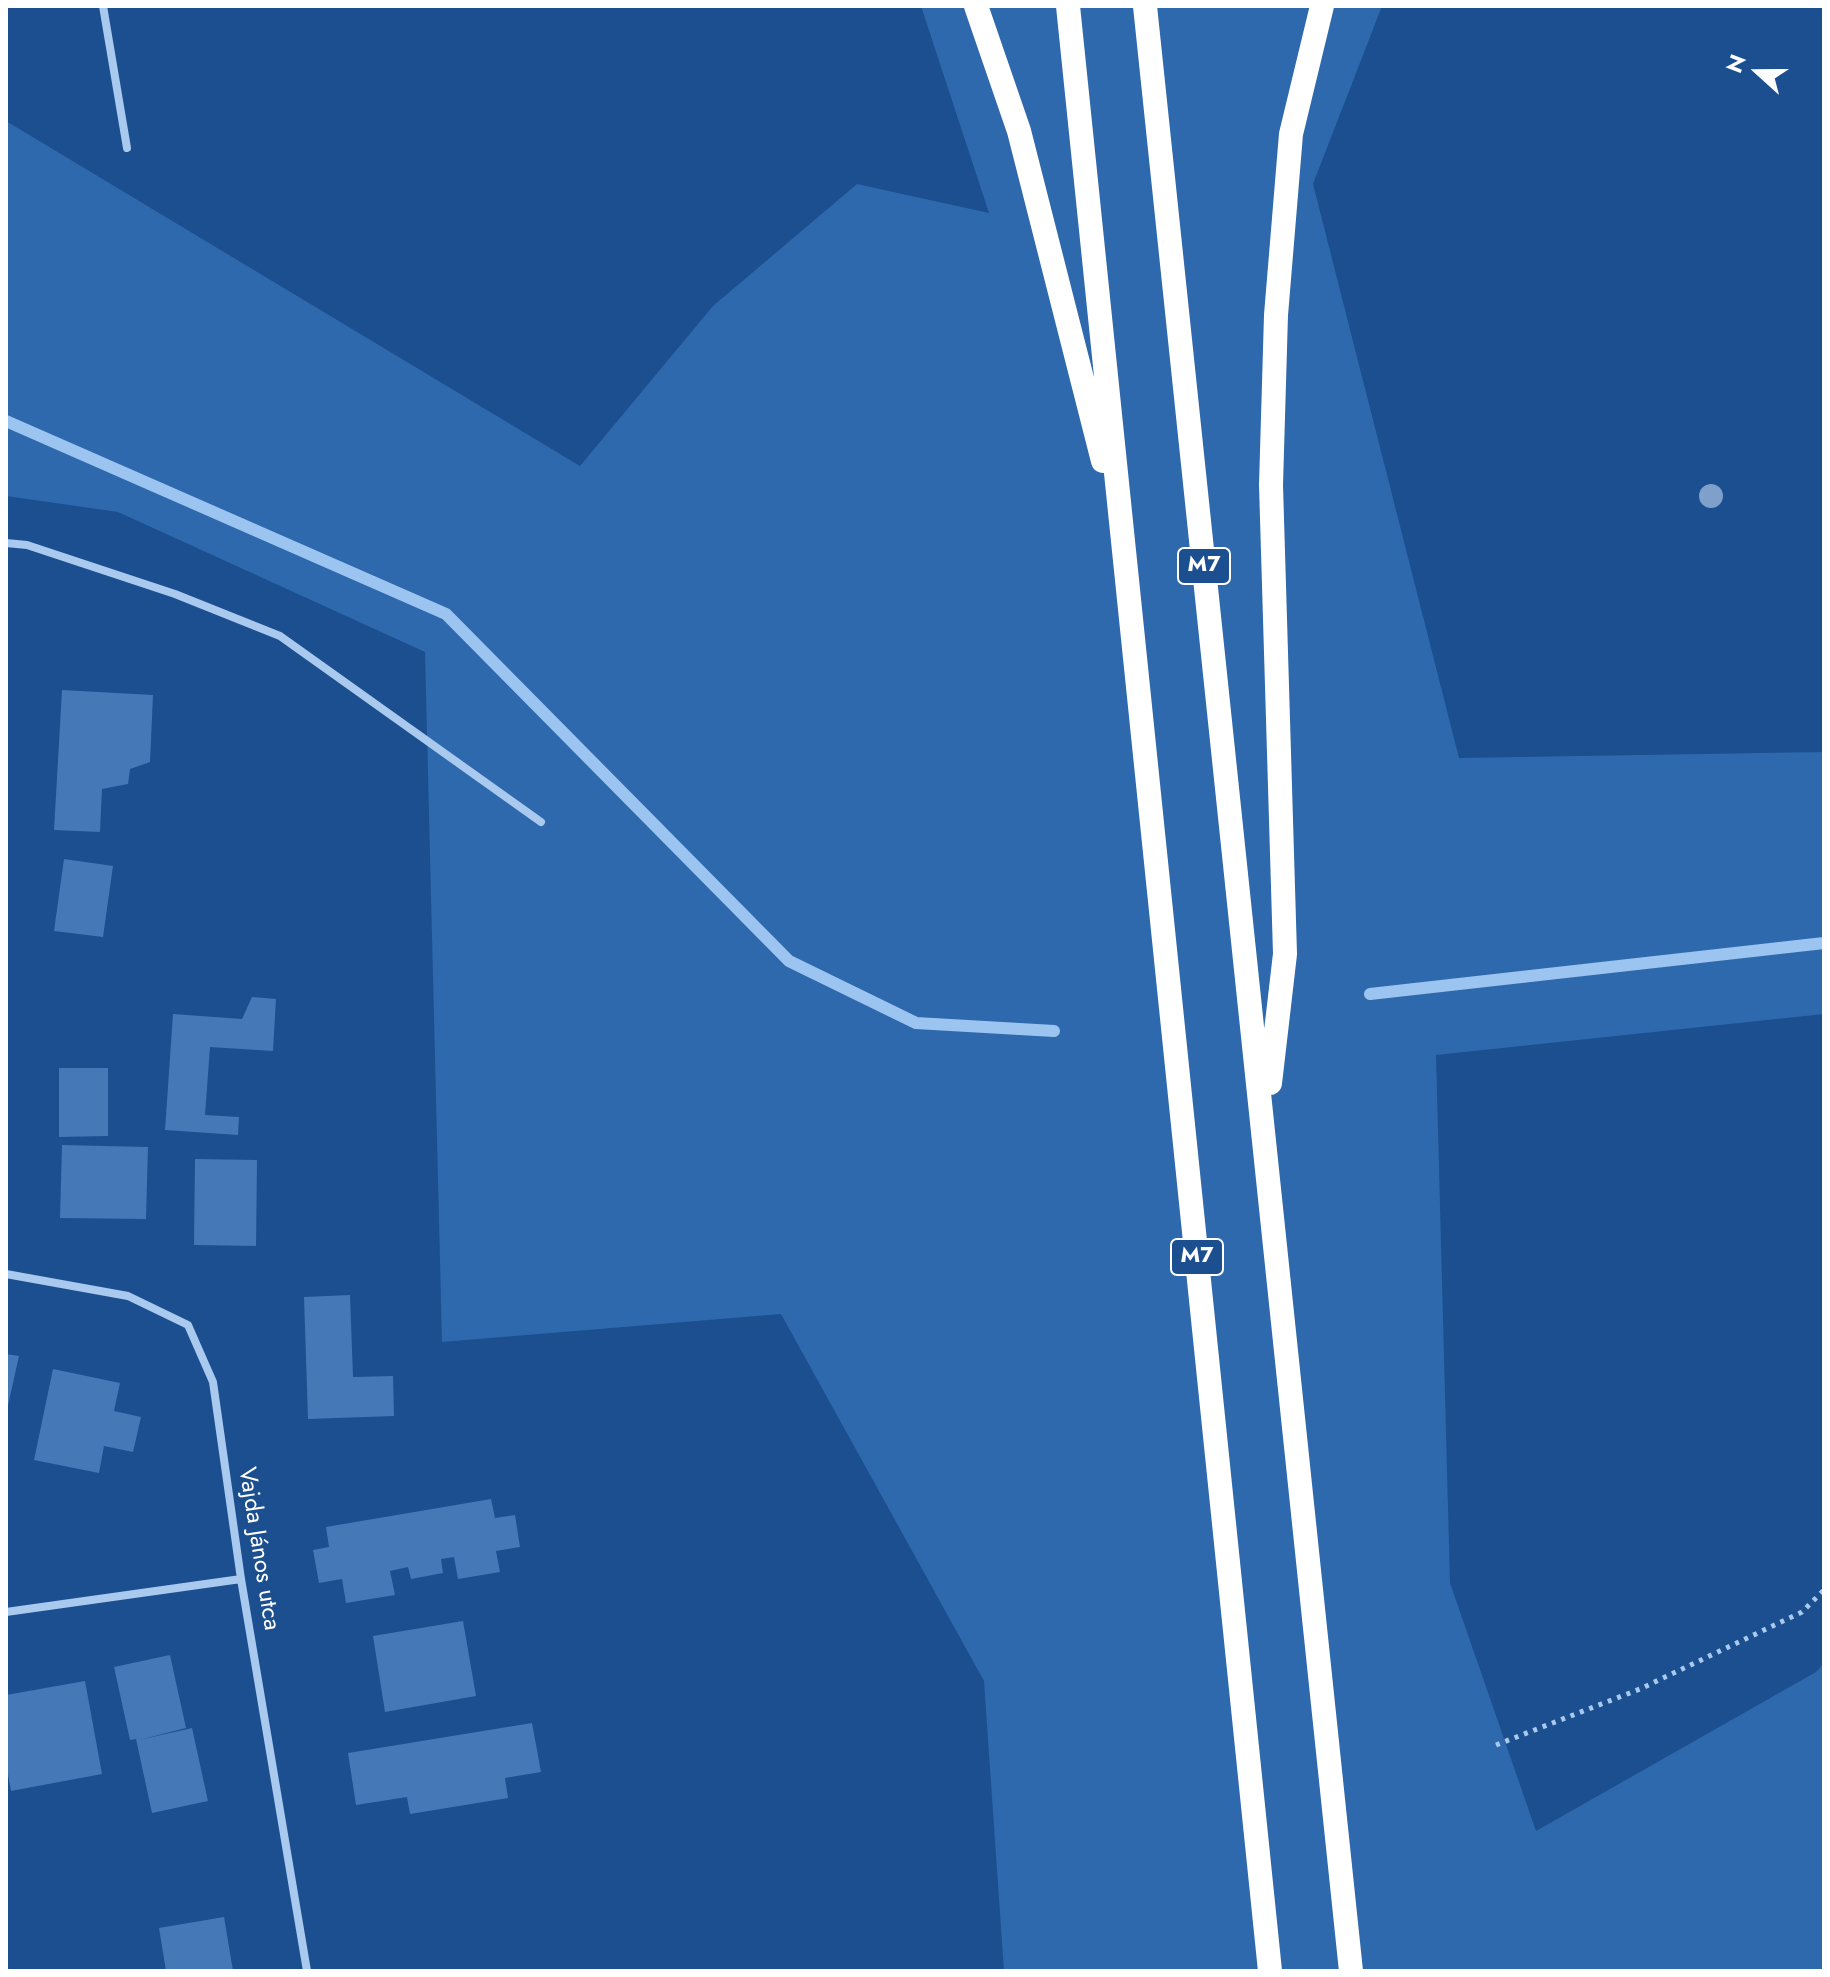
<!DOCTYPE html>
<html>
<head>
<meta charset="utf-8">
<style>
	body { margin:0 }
	#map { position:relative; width:1830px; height:1977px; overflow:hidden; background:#1b4f8f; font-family:Jost,sans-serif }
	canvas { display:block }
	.frame { position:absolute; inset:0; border:8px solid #fff; pointer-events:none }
	.north { position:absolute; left:1718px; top:32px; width:80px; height:80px; -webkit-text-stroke:6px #1b4f8f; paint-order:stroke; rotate:291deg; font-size:22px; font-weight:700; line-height:32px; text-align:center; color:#fff }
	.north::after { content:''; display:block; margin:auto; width:28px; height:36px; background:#fff; clip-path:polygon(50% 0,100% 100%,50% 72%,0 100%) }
</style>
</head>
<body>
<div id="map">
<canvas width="1830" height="1977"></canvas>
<div class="frame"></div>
<div class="north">N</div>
</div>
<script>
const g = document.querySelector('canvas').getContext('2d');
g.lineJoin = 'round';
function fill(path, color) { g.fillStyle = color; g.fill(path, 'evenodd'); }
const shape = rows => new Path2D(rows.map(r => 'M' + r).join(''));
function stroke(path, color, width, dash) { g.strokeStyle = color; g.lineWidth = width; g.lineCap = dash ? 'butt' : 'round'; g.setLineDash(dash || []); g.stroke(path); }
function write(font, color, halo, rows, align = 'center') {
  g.font = font + ' Jost,sans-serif'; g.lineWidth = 6; g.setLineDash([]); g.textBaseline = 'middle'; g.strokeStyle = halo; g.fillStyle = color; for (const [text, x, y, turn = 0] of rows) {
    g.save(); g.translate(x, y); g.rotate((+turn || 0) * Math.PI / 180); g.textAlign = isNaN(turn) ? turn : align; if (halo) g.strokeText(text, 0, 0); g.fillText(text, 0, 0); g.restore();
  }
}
fill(shape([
	[921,6,1382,6,1313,184,1459,758,1824,752,1824,1014,1436,1055,1450,1583,1536,1831,1816,1672,1824,1663,1824,1971,1004,1971,984,1681,781,1314,442,1342,425,652,118,512,6,496,6,121,580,466,713,306,857,184,989,213]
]), '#2e69ad');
stroke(shape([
	[6,421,446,614,789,961,916,1023,1054,1031],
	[1370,994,1824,943]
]), '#9cc4f0', 12);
fill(shape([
	[62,690,153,695,150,762,130,769,128,784,102,789,100,832,54,830],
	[64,859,113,866,103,937,54,931],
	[252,997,276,999,273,1051,210,1047,205,1115,239,1117,238,1135,165,1130,173,1014,242,1019],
	[59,1068,108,1068,108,1136,59,1137],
	[62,1145,148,1147,146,1219,60,1218],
	[195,1159,257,1160,256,1246,194,1245],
	[350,1295,353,1377,393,1376,394,1416,308,1419,304,1297],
	[6,1354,19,1356,7,1410,6,1410],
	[53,1369,120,1383,114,1411,141,1417,133,1452,104,1446,99,1473,34,1460],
	[491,1499,495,1518,515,1515,520,1547,496,1551,500,1572,458,1579,454,1557,441,1559,443,1573,411,1579,408,1567,390,1571,395,1595,346,1603,342,1579,319,1583,313,1550,329,1547,326,1527],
	[463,1621,476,1696,385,1712,373,1636],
	[170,1655,186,1728,139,1740,192,1728,208,1801,152,1813,136,1739,130,1740,114,1667],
	[85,1681,102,1774,11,1791,6,1763,6,1695],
	[532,1723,541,1772,505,1778,508,1798,410,1814,407,1797,356,1805,348,1753],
	[224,1917,233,1971,166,1971,159,1928]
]), '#4478b7');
stroke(shape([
	[1496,1745,1640,1689,1802,1612,1824,1590]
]), '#a9c9ee', 5, [4, 6]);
stroke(shape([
	[103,6,127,148],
	[6,543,27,545,175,594,280,636,541,822],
	[6,1274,128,1296,188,1325,213,1382,241,1579,307,1971],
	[6,1612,241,1579]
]), '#a9c9ee', 8);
stroke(shape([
	[976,6,1019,131,1103,461],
	[1068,6,1270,1971],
	[1145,6,1351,1971],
	[1270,1083,1285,954,1271,485,1276,315,1291,134,1322,6]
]), '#fff', 24);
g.fillStyle = '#7ea0ca';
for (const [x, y] of [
	[1711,496]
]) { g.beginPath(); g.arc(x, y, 12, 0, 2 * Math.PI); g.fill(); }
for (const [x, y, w] of [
	[1204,566,52],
	[1197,1257,52]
]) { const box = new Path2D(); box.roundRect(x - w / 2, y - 18, w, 36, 6); g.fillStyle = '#1b4f8f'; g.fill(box); stroke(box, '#fff', 2); }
write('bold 22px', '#fff', null, [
	["M7",1204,566],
	["M7",1197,1257]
]);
write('24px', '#fff', '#1b4f8f', [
	["Vajda János utca",258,1549,81]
]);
</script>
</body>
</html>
